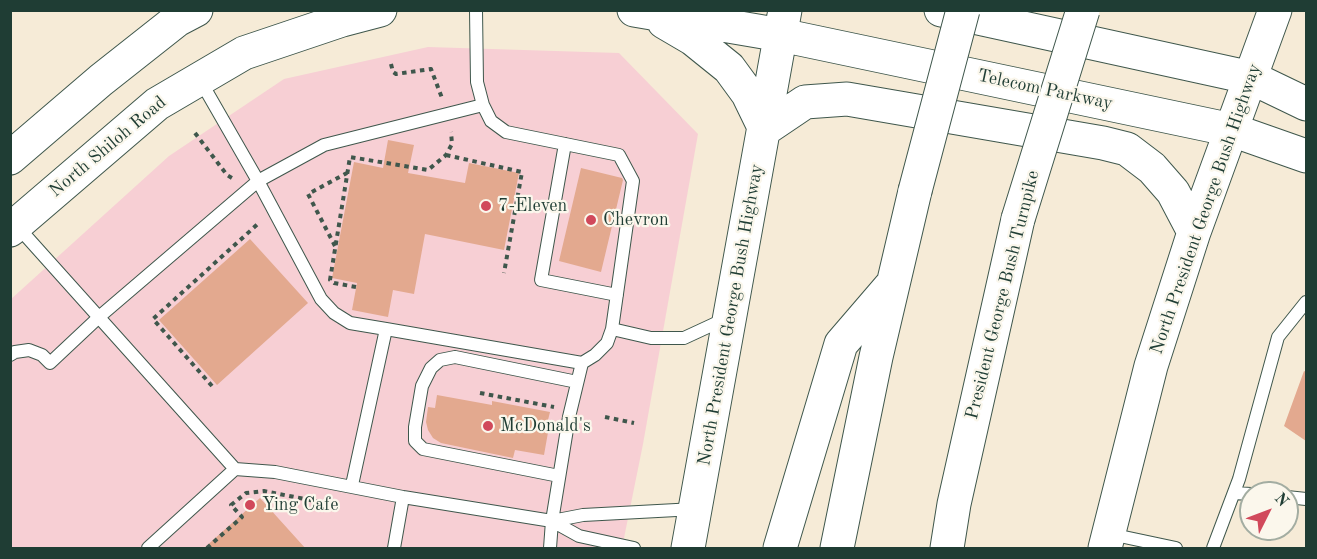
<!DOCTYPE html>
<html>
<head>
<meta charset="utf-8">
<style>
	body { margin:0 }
	#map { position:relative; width:1317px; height:559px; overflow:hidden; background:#f6ebd7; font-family:"Old Standard TT",serif }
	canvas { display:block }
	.frame { position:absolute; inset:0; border:12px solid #1f3d34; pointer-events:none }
	.north { position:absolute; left:1239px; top:481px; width:60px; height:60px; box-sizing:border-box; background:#fbf7ec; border:2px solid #a3ada2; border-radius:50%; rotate:48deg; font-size:16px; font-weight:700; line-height:24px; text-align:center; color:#1f3d34 }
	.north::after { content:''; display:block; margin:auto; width:21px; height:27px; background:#d1495b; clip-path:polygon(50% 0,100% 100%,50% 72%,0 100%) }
</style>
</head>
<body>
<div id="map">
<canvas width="1317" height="559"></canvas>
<div class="frame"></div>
<div class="north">N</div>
</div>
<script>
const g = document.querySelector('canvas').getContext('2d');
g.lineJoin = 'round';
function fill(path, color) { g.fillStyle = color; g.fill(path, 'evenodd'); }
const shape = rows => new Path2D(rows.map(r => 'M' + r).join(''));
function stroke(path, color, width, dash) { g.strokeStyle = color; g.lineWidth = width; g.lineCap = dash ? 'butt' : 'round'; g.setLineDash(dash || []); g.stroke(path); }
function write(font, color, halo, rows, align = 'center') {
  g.font = font + ' "Old Standard TT",serif'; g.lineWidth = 4.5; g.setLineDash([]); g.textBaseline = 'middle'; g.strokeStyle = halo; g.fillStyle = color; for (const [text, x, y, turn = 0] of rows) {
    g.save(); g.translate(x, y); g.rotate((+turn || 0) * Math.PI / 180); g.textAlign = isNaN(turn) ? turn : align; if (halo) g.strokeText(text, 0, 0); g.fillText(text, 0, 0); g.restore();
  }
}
fill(shape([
	[428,47,619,53,698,134,643,444,622,548,11,548,10,300,169,156,284,79]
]), '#f7cfd4');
fill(shape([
	[388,140,414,145,408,173,465,183,469,163,519,173,504,250,425,234,414,294,393,290,388,317,352,310,357,283,332,278,354,162,383,168],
	[581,168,622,178,623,180,601,272,559,261],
	[250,239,308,303,217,385,159,320],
	[1304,371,1306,372,1306,441,1284,426],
	[437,395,492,405,492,401,550,412,548,420,550,421,544,455,515,450,513,458,441,443,433,438,428,430,426,422,428,407,435,408],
	[260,498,306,549,203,549]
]), '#e3a98f');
const lane = shape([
	[200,80,258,181,324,145,483,105],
	[565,144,541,280,617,295],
	[17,226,235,469,275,472,403,497,552,521,579,536,634,548],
	[386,329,582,363,595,355,607,343,612,329,633,181,619,155,506,132,491,121,483,105,477,82,476,10],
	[612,329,651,338,684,338,725,319],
	[10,355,15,352,29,350,42,355,50,363,99,317,258,181,321,299,334,313,350,323,386,329,352,485],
	[559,476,423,449,415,441,415,427,422,386,431,368,440,360,455,357,577,382],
	[1234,493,1251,494],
	[1287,497,1306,499],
	[552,521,583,515,695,509],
	[1110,534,1176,548],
	[148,548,235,469],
	[394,548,403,497],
	[550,548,552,521,569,417,582,363],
	[1213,548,1239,479,1278,337,1306,302]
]);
const secondary = shape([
	[634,10,781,35,1232,130,1306,156],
	[941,10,1252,78,1306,104],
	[664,22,693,39,729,68,748,94,765,129,805,102,847,99,1103,143,1127,149,1152,168,1173,192,1194,232],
	[10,158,101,80,177,20,196,10],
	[10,230,157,104,244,53,342,20,380,10],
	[688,548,785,10],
	[1105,548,1151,366,1194,232,1275,10]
]);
const highway = shape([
	[780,548,841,344,890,287],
	[837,548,876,357,915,191],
	[947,548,954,504,1018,219]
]);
stroke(lane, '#3f574c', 14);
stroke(secondary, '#3f574c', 35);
stroke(highway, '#3f574c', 35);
stroke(shape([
	[391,64,393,72,396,74,431,69,442,98],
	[195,133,227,175,232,178],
	[446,155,522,172,504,273],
	[335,246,308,194,347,173],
	[356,287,334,283,330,280,350,157,428,170,446,155,452,144,451,132],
	[212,386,153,319,260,222],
	[480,393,554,407],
	[605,417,634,423],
	[207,548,242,517,231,505,246,493,264,491,335,505]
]), '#3f574c', 4, [4.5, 4.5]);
stroke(lane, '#fff', 12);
stroke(secondary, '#fff', 33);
stroke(highway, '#fff', 33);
const highwayBridge = shape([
	[915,191,963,10],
	[1018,219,1083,10]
]);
stroke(highwayBridge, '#3f574c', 35, []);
stroke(highwayBridge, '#fff', 33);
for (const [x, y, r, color] of [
	[486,206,6,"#d1495b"],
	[591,220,6,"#d1495b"],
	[488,426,6,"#d1495b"],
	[250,505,6,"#d1495b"]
]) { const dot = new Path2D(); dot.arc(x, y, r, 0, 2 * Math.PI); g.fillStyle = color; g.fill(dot); stroke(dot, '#fbf7ec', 2); }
write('18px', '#1f3d34', '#fbf7ec', [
	["Telecom Parkway",1045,90,12],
	["North Shiloh Road",108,147,-40],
	["North President George Bush Highway",1206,209,-71],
	["President George Bush Turnpike",1003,295,-76],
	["North President George Bush Highway",731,315,-80]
]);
write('18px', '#1f3d34', '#fbf7ec', [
	["7-Eleven",498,206],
	["Chevron",603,220],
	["McDonald's",500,426],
	["Ying Cafe",262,505]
], 'left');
</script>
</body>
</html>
